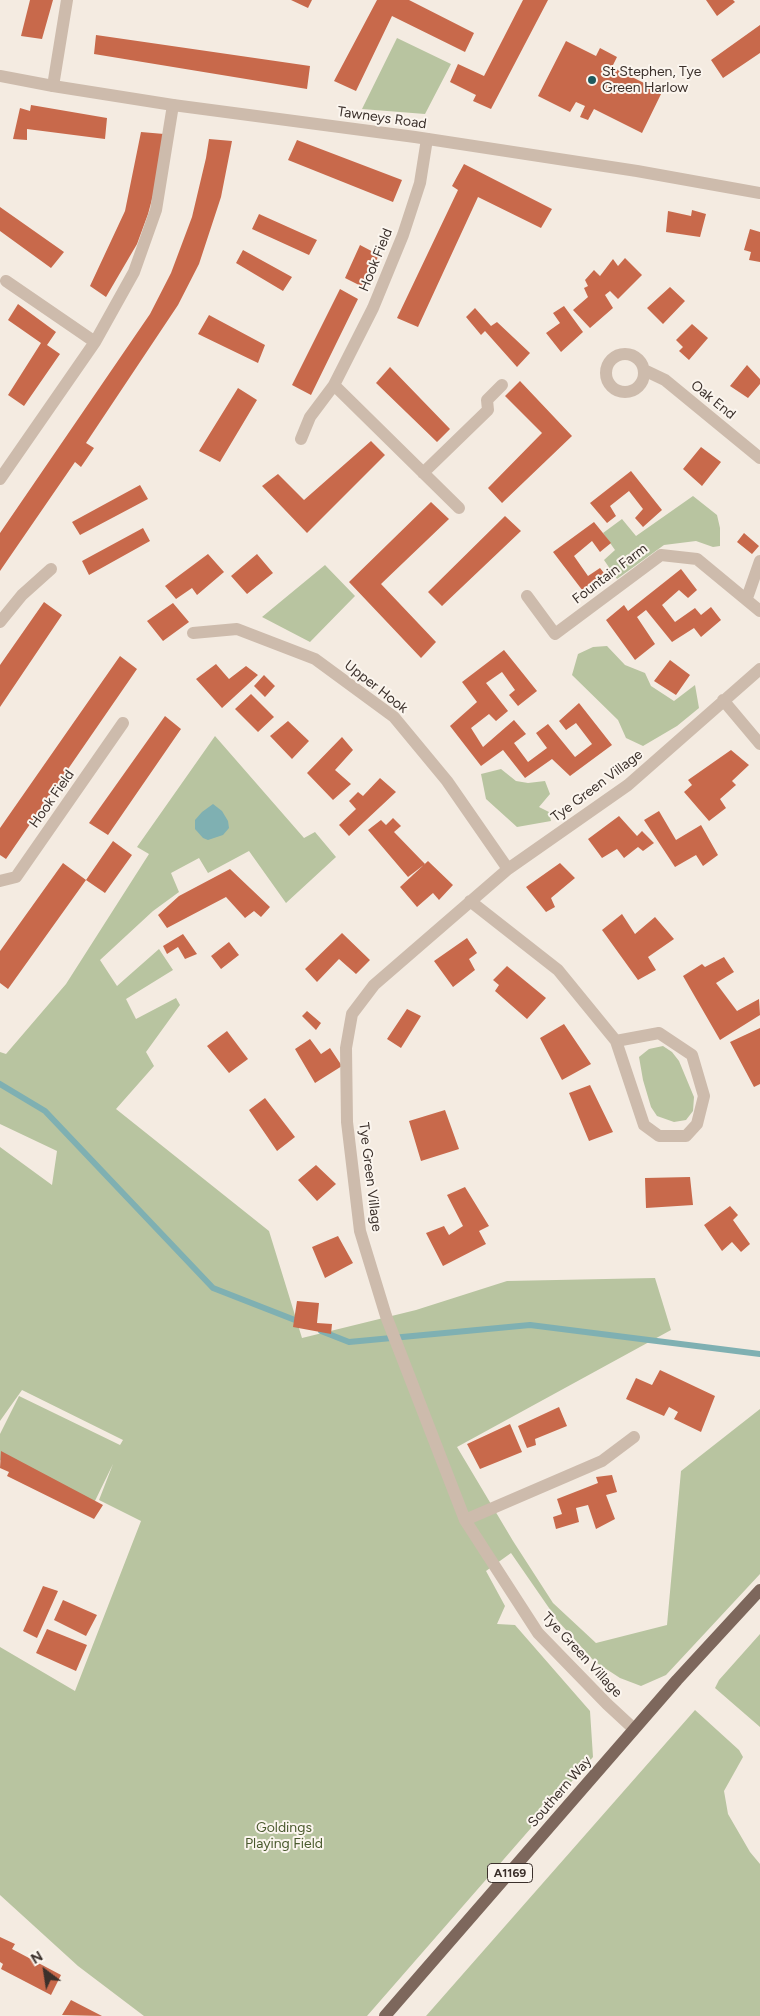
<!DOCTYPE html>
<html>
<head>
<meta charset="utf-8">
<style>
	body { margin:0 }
	#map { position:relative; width:760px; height:2016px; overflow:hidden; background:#f4ebe1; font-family:Figtree,sans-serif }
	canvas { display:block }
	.north { position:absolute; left:20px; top:1946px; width:50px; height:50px; -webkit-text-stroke:4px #fbf5ee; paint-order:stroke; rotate:329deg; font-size:14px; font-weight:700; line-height:20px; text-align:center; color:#3b302b }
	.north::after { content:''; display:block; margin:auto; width:18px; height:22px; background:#3b302b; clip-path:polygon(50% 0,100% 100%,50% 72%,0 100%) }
</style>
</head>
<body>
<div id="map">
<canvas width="760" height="2016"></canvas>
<div class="north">N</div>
</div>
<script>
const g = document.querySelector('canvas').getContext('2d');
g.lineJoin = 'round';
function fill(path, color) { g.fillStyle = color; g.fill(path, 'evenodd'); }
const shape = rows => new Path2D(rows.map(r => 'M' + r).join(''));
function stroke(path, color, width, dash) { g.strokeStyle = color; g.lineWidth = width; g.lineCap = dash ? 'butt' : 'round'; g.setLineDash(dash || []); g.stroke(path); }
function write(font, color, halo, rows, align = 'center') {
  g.font = font + ' Figtree,sans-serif'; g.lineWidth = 4; g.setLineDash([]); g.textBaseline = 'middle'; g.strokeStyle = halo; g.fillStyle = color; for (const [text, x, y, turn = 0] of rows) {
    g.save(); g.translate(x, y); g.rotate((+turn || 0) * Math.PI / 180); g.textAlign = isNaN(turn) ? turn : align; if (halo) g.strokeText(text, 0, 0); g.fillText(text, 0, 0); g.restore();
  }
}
fill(shape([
	[397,38,451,64,425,114,362,109],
	[693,496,717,515,720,528,720,546,713,547,696,541,664,545,617,579,604,560,615,550,603,533,622,519,636,536],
	[325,565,355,596,310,642,262,617],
	[607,646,625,665,645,673,651,686,674,701,695,685,699,708,677,726,643,746,626,738,618,720,572,675,578,654,593,647],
	[215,736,304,838,315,832,336,857,286,903,249,851,208,873,199,858,171,873,179,892,153,911,100,960,117,986,159,949,173,970,126,999,136,1019,176,998,180,1005,146,1052,154,1066,116,1109,269,1231,302,1338,416,1310,507,1281,655,1278,671,1330,457,1447,513,1541,553,1603,596,1643,667,1625,681,1471,760,1409,760,1574,666,1675,641,1686,620,1678,594,1661,558,1621,511,1553,486,1571,505,1606,497,1624,515,1625,590,1711,593,1757,367,2016,144,2016,78,1966,0,1895,0,1647,75,1691,141,1521,99,1500,113,1464,93,1505,0,1460,0,1434,19,1396,120,1445,123,1440,22,1390,0,1421,0,1147,52,1185,57,1151,0,1124,0,1052,6,1054,66,984,149,854,137,847],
	[501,769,516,781,528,783,545,781,550,794,539,807,549,812,551,821,517,827,486,799,481,774],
	[663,1046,672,1052,679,1061,694,1097,693,1111,686,1120,674,1122,657,1116,651,1107,643,1080,639,1057,649,1049],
	[760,1634,760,1727,715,1688,719,1680],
	[695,1710,739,1750,743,1757,724,1791,728,1814,750,1852,760,1864,760,2016,426,2016]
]), '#b8c4a0');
fill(shape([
	[213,804,222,811,228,821,229,828,223,835,208,840,203,838,195,829,195,820,202,812]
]), '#7fb0b2');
stroke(shape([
	[0,1084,45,1111,213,1288,300,1322],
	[321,1331,349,1342,530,1325,760,1354]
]), '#7fb0b2', 6);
fill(shape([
	[30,0,53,0,42,39,21,36],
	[291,0,312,0,308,8],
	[377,0,409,0,474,33,465,52,392,16,356,91,334,81],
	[523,0,548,0,491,109,473,101,476,95,450,82,458,64,484,76],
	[706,0,733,0,735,2,717,16],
	[760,25,760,53,723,78,711,60],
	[96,35,310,66,307,89,94,54],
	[566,41,596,56,600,48,617,57,612,67,662,92,642,133,594,109,588,120,580,117,585,106,576,102,570,112,538,96],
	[31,105,107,118,105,139,27,129,27,140,13,139,20,108,30,111],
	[141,132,164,134,158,177,148,214,137,244,106,297,90,286,125,211],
	[209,139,232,141,221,197,199,264,178,305,86,443,94,448,81,467,75,462,0,571,0,533,150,314,171,273,192,217,206,158],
	[297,140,402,180,393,202,288,160],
	[464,164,552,209,541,228,478,197,418,327,397,318,458,190,452,186],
	[0,207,64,252,51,268,0,231],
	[692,210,706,214,700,237,666,232,668,211,691,216],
	[259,214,317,240,309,255,252,229],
	[750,229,760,232,760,262,749,260,751,252,744,250],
	[360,245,379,255,363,287,345,278],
	[243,250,292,277,283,291,236,263],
	[625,258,642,275,618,299,610,291,605,295,613,308,590,328,573,310,588,297,584,288,588,286,585,280,594,270,600,276,613,259,618,266],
	[670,287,685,301,663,324,647,308],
	[340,289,358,299,311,395,292,385],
	[18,304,56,332,47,345,60,354,24,406,8,395,41,343,8,320],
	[564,306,583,332,561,352,546,333,560,323,553,313],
	[475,308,491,326,497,322,530,353,517,367,485,331,481,335,466,317],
	[209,315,265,345,258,363,198,334],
	[692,324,708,338,689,360,679,351,683,347,676,340],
	[747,365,760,379,760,384,748,398,730,386],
	[390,367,450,429,437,442,376,383],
	[520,381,572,436,502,503,488,488,542,433,505,396],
	[238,388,257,400,220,462,199,451],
	[371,441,385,455,307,533,262,486,278,474,304,500],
	[701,447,721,462,702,486,683,469],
	[631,471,662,510,643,527,635,518,643,509,629,491,610,506,616,516,607,523,590,503],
	[140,485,148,499,80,535,72,522],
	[431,502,449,519,381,584,436,642,421,658,349,582],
	[505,516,521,531,442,606,428,592],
	[594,522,611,543,600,552,592,541,574,556,588,576,600,568,608,578,586,595,553,552],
	[143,528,150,541,89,575,82,561],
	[744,533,759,546,752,554,737,542],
	[208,554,224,572,197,595,192,588,176,599,165,586],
	[257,554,273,573,247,594,231,576],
	[681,569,697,590,688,598,679,590,662,605,675,622,695,608,701,615,711,607,721,620,701,637,694,628,672,642,646,610,637,617,655,644,635,660,606,620,624,605,628,611],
	[44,602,62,615,0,707,0,665],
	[173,603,189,622,163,641,147,621],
	[504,650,537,691,518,706,509,695,515,690,502,672,486,683,508,711,496,721,489,714,471,728,483,747,514,720,526,734,514,743,528,762,547,748,536,733,548,724,575,757,592,744,576,723,566,730,559,721,579,703,612,745,570,776,552,759,525,778,503,750,481,766,450,726,477,702,462,682],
	[120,656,137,669,6,859,0,855,0,828],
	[670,660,690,675,676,695,654,681],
	[216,664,229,679,246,666,258,675,222,708,196,679],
	[264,675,275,686,265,697,254,686],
	[251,694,274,717,258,732,235,709],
	[165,716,181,729,108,835,89,823],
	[288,721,309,741,292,759,270,736],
	[342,737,353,750,335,770,351,784,333,800,307,773],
	[731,750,749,765,732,781,736,785,720,799,726,808,709,821,684,792,692,785,688,780],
	[380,778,396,792,349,836,339,825,356,809,349,801,358,792,363,796],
	[659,811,676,840,701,825,718,855,703,866,696,855,675,867,644,820],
	[619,816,637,836,642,831,654,843,643,851,638,847,624,858,617,849,602,858,588,839],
	[393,818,401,826,394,832,425,864,408,877,368,830,381,820,386,825],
	[113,841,132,855,105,893,86,880],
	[428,861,453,885,439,900,433,893,417,907,400,887],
	[63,863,86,880,8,989,0,983,0,951],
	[560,863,575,878,551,898,555,907,546,912,526,887],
	[230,869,270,907,261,917,254,911,245,918,226,897,167,928,158,915,179,896],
	[622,914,635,934,655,917,674,939,648,957,656,970,638,980,602,930],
	[342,933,370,960,356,974,339,959,317,982,305,969],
	[183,934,197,954,185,959,178,947,167,954,163,946],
	[467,938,477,953,469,959,475,970,453,987,434,961],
	[229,942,239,955,221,969,211,956],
	[724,957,734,972,716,983,737,1011,759,999,760,1015,720,1040,683,976,702,964,705,967],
	[507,966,546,998,527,1019,495,991,499,985,493,980],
	[407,1009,421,1016,401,1048,387,1039],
	[307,1011,321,1023,316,1030,302,1016],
	[564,1024,591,1064,562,1080,540,1038],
	[760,1028,760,1084,754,1087,730,1042],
	[227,1031,248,1059,229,1073,207,1046],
	[310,1039,321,1054,330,1048,342,1066,315,1083,295,1049],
	[590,1085,613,1132,589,1141,569,1093],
	[265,1098,295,1137,277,1151,249,1110],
	[445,1110,459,1149,421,1161,409,1121],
	[316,1165,336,1184,317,1201,298,1180],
	[690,1177,693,1205,646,1208,645,1178],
	[465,1187,489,1226,479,1231,486,1244,443,1266,426,1233,444,1226,449,1235,463,1226,447,1195],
	[730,1206,738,1215,733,1220,750,1244,741,1252,732,1242,722,1251,704,1225],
	[338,1236,353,1263,325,1278,312,1247],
	[297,1301,319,1303,317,1323,332,1324,331,1334,293,1327],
	[660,1370,715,1396,701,1432,674,1419,678,1412,669,1407,664,1416,626,1399,636,1378,652,1385],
	[559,1407,567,1426,535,1439,536,1445,527,1448,518,1426],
	[510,1424,522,1452,480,1469,467,1444],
	[1,1451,103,1505,94,1519,7,1476,9,1472,0,1468],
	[612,1475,617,1492,606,1495,615,1519,596,1529,588,1505,576,1508,579,1522,556,1529,553,1517,562,1514,557,1499,598,1483,596,1477],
	[43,1586,58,1591,37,1638,23,1631],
	[63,1600,97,1615,86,1636,54,1620],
	[47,1629,87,1645,76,1671,36,1653],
	[0,1937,15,1944,12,1949,61,1975,51,1995,1,1969,3,1964,0,1962],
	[71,2000,102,2016,62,2015]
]), '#c8694b');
stroke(shape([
	[53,86,67,0],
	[6,281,95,342],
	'606 373a19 19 0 1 1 38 0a19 19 0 1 1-38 0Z',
	[644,370,665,380,760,458],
	[334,385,459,508],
	[301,439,310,417,334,385,373,308,403,235,420,183,427,139],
	[423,473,488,410,487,400,502,385],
	[0,479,95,342,134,272,156,210,173,105],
	[527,596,555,634,661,555,697,559,760,611],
	[747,598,760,561],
	[0,622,22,595,51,569],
	[193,633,237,629,315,659,394,717,447,781,508,869],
	[723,700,760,744],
	[0,881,16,877,123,723],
	[470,901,558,970,616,1041,659,1033,692,1055,704,1096,697,1124,686,1136,659,1136,644,1125,616,1041],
	[465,1520,602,1461,634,1437],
	[634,1729,607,1704,538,1633,465,1520,386,1316,360,1231,347,1122,346,1048,352,1014,374,985,508,869,628,785,760,669]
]), '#cdbbac', 12);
stroke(shape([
	[0,76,53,86,173,105,415,137,637,171,760,193]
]), '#cdbbac', 12);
stroke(shape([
	[385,2016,677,1680,760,1590]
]), '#7d675c', 12);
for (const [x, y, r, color] of [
	[592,80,5,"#1f5a5e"]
]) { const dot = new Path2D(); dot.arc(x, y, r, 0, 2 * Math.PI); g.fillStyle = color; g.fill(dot); stroke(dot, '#fbf5ee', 2); }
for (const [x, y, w] of [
	[510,1873,45]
]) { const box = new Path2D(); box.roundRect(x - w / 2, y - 9.5, w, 19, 4); g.fillStyle = '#fbf5ee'; g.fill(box); stroke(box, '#3b302b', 1); }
write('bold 12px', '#3b302b', null, [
	["A1169",510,1873]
]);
write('14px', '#3b302b', '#fbf5ee', [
	["St Stephen, Tye",602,72],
	["Green Harlow",602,88]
], 'left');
write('14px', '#3b302b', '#fbf5ee', [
	["Tawneys Road",382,118,8],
	["Hook Field",376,260,-68],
	["Oak End",713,400,39],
	["Fountain Farm",610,574,-37],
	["Upper Hook",376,687,38],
	["Tye Green Village",597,786,-37],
	["Hook Field",52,799,-55],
	["Tye Green Village",370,1177,83],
	["Tye Green Village",582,1655,47],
	["Southern Way",560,1792,-49]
]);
write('14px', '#4a5a2e', '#fbf5ee', [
	["Goldings",284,1828],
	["Playing Field",284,1844]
]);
</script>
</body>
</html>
